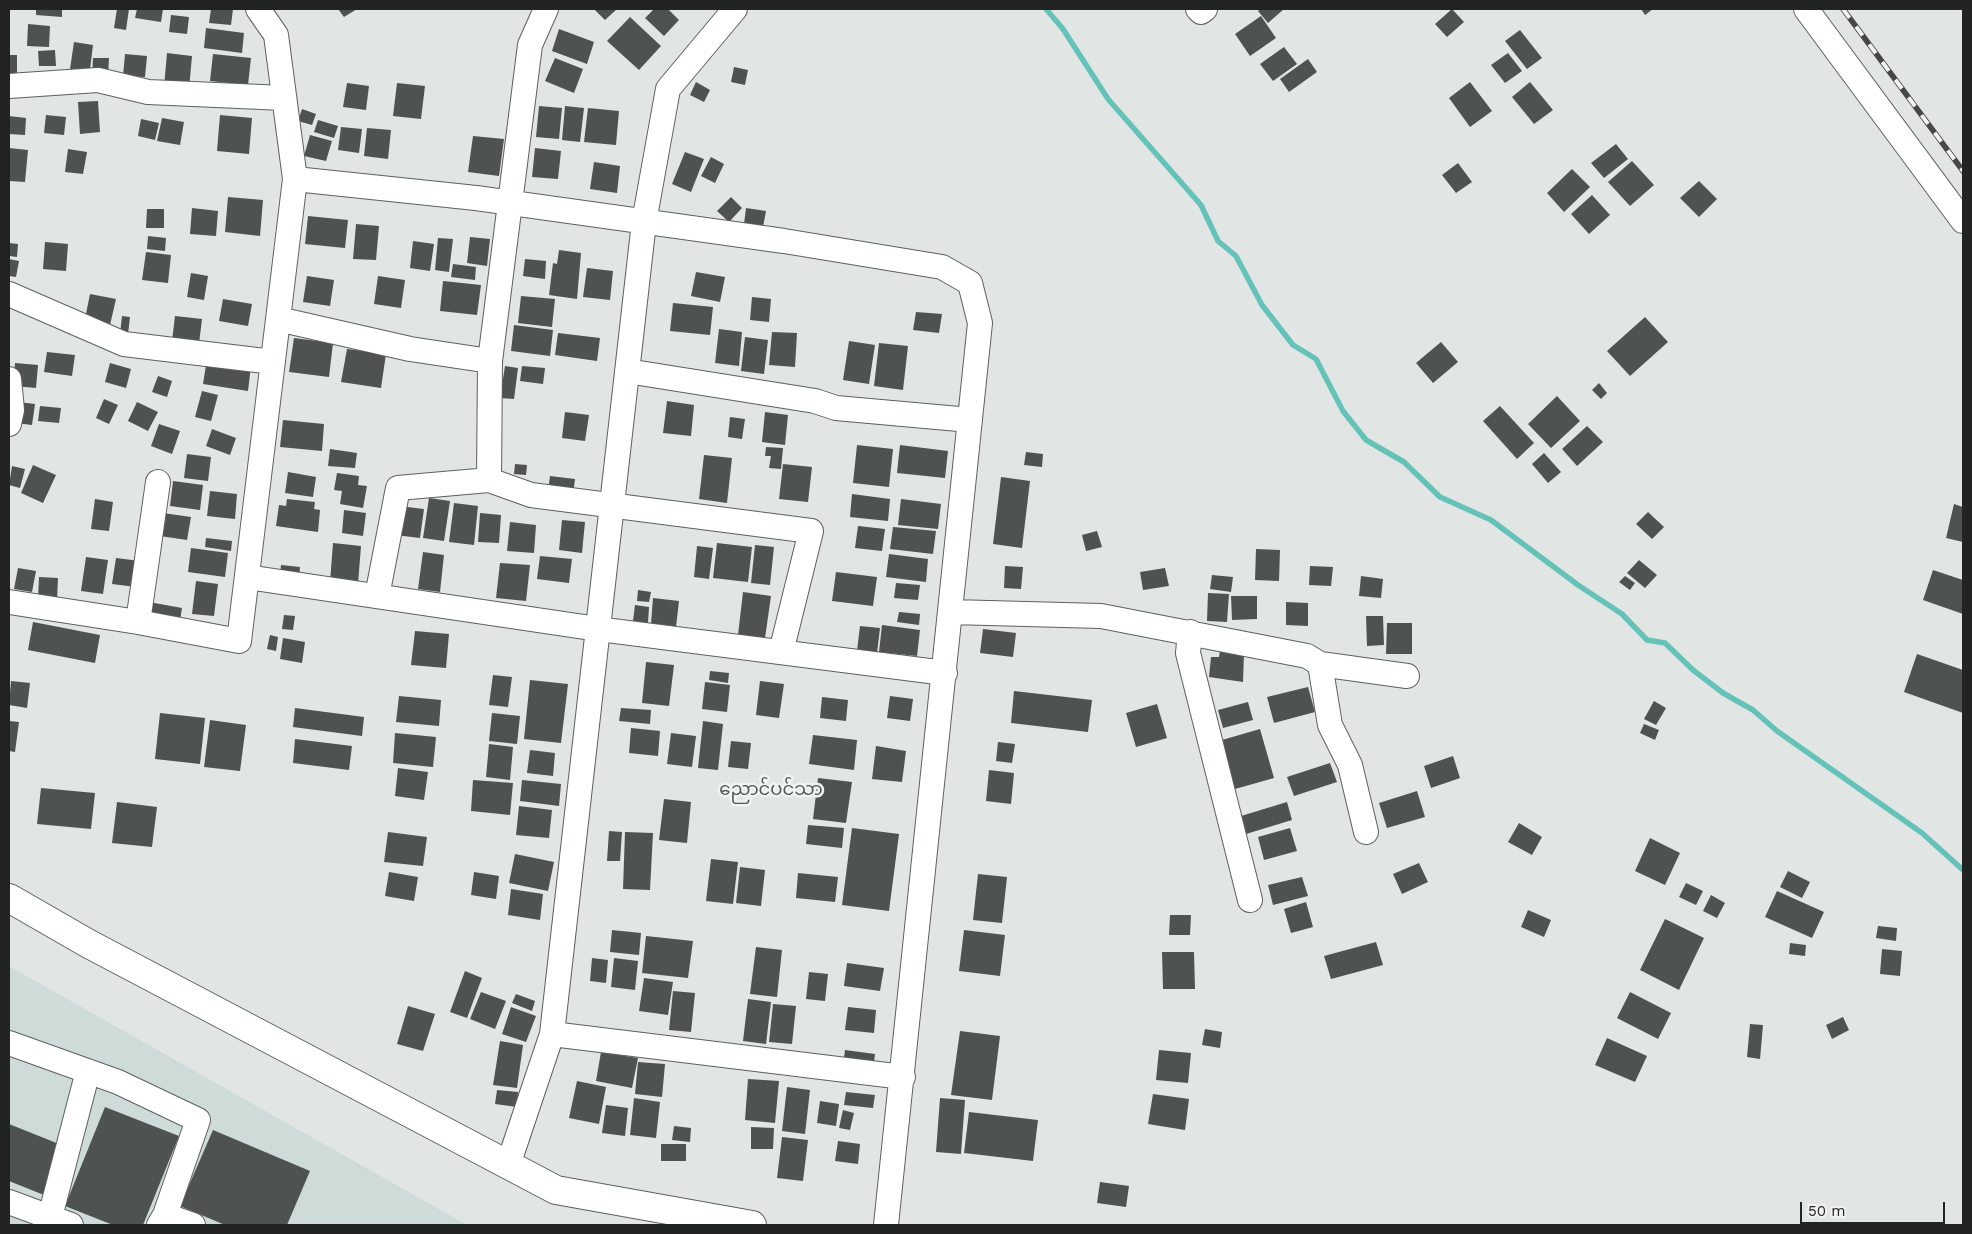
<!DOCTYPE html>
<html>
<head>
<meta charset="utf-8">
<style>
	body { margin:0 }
	#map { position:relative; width:1972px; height:1234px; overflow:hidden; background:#e1e6e5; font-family:"Work Sans",sans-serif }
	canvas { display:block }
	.frame { position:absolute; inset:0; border:10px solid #222323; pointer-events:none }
	.scale { position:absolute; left:1800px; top:1202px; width:145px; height:22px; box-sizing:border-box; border:2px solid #222323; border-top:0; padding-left:6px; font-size:15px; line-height:18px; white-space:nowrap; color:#222323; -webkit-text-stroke:4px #eff3f2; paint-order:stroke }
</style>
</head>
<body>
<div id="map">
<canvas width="1972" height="1234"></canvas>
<div class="frame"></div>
<div class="scale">50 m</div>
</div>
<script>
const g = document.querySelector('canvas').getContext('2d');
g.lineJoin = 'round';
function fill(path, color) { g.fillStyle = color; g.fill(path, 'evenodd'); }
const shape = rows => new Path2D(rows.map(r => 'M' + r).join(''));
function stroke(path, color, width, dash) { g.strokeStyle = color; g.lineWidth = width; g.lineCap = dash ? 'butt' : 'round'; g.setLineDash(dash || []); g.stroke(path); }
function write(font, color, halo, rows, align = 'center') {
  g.font = font + ' "Work Sans","Noto Sans Myanmar",sans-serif'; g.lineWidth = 5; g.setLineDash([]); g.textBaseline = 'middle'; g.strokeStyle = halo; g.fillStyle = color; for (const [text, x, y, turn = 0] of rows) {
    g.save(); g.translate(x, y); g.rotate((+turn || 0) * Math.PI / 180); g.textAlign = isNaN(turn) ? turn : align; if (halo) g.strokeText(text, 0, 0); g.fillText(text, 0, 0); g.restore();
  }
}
fill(shape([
	[9,966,467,1225,9,1225]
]), '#cedbd9');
stroke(shape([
	[1046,9,1063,29,1108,99,1201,205,1218,241,1236,256,1262,305,1293,345,1316,359,1343,411,1366,440,1404,462,1440,497,1491,520,1578,585,1622,614,1647,640,1665,643,1693,670,1723,693,1753,710,1777,731,1922,833,1963,870]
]), '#65c2b8', 5.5);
fill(shape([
	[36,9,62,9,62,17,36,15],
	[117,9,129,9,126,30,114,28],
	[137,9,163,9,161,22,135,18],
	[211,9,233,9,231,25,209,23],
	[338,9,357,9,344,17],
	[594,9,617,9,605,20],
	[654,9,668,9,679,20,664,36,645,18],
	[1261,9,1284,9,1268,23,1258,11],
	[1452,9,1464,22,1447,37,1435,24],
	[1641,9,1653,9,1645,15],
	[171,15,189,17,187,34,169,32],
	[1261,16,1276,38,1250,56,1235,34],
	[630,17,661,46,639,70,607,41],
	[28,24,50,26,49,47,27,46],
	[206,28,244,33,242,53,204,48],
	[559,29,594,42,587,64,552,51],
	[1520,30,1542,58,1527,69,1505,41],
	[74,42,93,45,89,78,69,76],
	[1284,47,1297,64,1273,81,1260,64],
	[55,50,56,66,39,66,38,51],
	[167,53,192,56,189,89,164,87],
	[1508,53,1522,71,1505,83,1491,65],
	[125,54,147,56,145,77,123,76],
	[213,54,251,58,248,85,210,81],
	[9,55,17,55,17,76,9,76],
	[93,58,109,58,108,78,92,77],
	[555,58,583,69,574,93,545,81],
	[1308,59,1317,72,1289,92,1280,79],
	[734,67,748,70,745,85,731,82],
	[696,82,710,90,704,102,690,95],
	[1470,82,1492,111,1470,127,1449,98],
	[1530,82,1553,110,1534,124,1512,97],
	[347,83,369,86,366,110,343,107],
	[397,83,425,86,421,119,393,116],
	[98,101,100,132,80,134,78,102],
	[539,106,562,108,559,139,536,137],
	[565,106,584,108,580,142,562,140],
	[588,108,619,111,616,145,584,142],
	[302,109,316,114,312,125,298,121],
	[46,115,66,117,64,135,44,133],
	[220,115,252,118,249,154,217,151],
	[9,116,26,118,25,135,9,134],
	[162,118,184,122,180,145,157,141],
	[141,119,159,123,155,140,138,136],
	[318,120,338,126,334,138,314,132],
	[341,127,362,129,359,153,338,150],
	[367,128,391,130,388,159,364,156],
	[310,135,332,141,326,161,304,156],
	[473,136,504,139,499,176,468,172],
	[1616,144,1628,159,1604,178,1591,163],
	[9,148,28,150,25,182,9,181],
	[535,148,561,151,558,179,532,177],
	[68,149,87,152,83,174,65,172],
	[685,152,704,159,691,192,672,184],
	[711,157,724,164,715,183,701,176],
	[1632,161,1654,185,1630,206,1608,182],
	[594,162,620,166,617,193,590,189],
	[1458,163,1472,182,1456,193,1442,175],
	[1572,169,1590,187,1564,212,1547,193],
	[1699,181,1717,199,1699,217,1680,198],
	[1592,195,1610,215,1589,234,1571,214],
	[228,197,263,200,260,236,225,232],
	[731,197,742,208,729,222,717,211],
	[192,208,218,211,216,236,190,234],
	[746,208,766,211,763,227,744,224],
	[147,209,164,209,164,228,146,228],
	[308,216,348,220,345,248,305,244],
	[356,224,379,226,376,260,353,259],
	[148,236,166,238,165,251,147,249],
	[470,237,490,239,487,266,467,263],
	[438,238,453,239,449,272,435,270],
	[413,241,434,244,430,271,410,268],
	[45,242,68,244,66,271,43,269],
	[9,243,18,244,17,257,9,256],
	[559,250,581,253,577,299,549,295,553,263,557,264],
	[146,252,171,255,168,283,142,280],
	[9,259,19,261,16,277,9,276],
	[525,259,546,261,545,279,523,276],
	[453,264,476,267,475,280,451,277],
	[587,268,613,271,610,300,583,297],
	[696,272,725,277,720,302,691,296],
	[191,273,208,276,204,300,187,297],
	[307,276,334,280,330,306,303,302],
	[378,276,405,280,401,308,374,304],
	[443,281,481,285,477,315,440,311],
	[90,294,116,299,110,325,85,319],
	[521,296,555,299,552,327,518,323],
	[752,297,771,299,769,322,750,320],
	[223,299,252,304,248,326,219,321],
	[673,303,713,307,710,335,670,331],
	[916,312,942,314,939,333,913,330],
	[122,316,130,317,128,334,120,334],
	[175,316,202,319,199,344,172,341],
	[1645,317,1668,342,1630,376,1607,351],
	[514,325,553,330,550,356,511,351],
	[719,329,742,332,739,366,715,363],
	[772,332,797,333,795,367,769,365],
	[558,333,600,338,597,361,555,355],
	[745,337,768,340,764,374,741,371],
	[294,338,333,343,329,377,289,372],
	[849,341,875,345,869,384,843,380],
	[1441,342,1458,362,1433,383,1416,363],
	[879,343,908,346,903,390,874,386],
	[347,349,386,354,381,388,341,382],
	[47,352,75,355,72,376,44,372],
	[207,359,251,366,248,391,203,384],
	[15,363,38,365,36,388,13,386],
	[110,363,131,369,126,388,105,382],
	[505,366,518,368,514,399,500,398],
	[522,366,545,368,543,384,520,381],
	[158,376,172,381,167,397,152,392],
	[1599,383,1607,393,1601,399,1592,390],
	[202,391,218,395,211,421,195,417],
	[1557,396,1580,421,1551,448,1528,424],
	[104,399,118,405,109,424,96,418],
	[667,401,694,405,691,436,663,433],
	[18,402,35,404,32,425,15,423],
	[137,402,158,412,148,431,128,421],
	[40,406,61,408,59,423,38,421],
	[1500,406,1534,443,1517,459,1483,421],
	[565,412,589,415,585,441,562,438],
	[765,412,788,415,785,445,762,442],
	[730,417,745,419,742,439,728,437],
	[283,420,324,424,322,451,280,447],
	[159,424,180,431,172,454,151,446],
	[1587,426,1603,442,1577,466,1562,449],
	[212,429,236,438,230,455,206,446],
	[857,445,893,449,889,487,853,483],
	[900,445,948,451,945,478,897,473],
	[766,447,783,448,781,469,769,468,771,456,765,456],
	[330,449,357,453,355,468,328,466],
	[1026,452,1043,454,1042,467,1024,465],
	[1544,453,1561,472,1548,483,1532,464],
	[187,454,211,457,208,481,184,478],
	[704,455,732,458,727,503,699,499],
	[515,464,527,465,526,475,514,474],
	[783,464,812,467,808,502,779,499],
	[33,465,56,475,43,503,21,493],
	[12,466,25,469,20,488,9,485],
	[288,472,316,477,313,497,285,493],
	[337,473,359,476,358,485,367,486,363,508,340,504,342,491,334,490],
	[550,476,575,479,573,494,548,491],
	[1001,477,1030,481,1022,548,993,544],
	[173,481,203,485,200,510,170,506],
	[210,491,237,494,235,519,207,516],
	[852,494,890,499,888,521,850,517],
	[429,498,450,501,444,541,423,538],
	[95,499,113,502,109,531,91,529],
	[287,499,315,502,314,509,320,510,318,532,276,526,279,505,286,506],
	[901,499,941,504,938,529,898,525],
	[454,503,478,506,474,545,449,542],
	[1954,504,1963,507,1963,542,1946,538],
	[399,506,424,509,420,538,395,535],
	[344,510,366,513,363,536,342,533],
	[1648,512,1664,527,1652,539,1636,524],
	[163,513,191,517,187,540,160,536],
	[480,513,501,515,499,543,478,542],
	[562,520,585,522,582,553,559,550],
	[510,522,536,525,534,553,507,551],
	[858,526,885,529,882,551,855,548],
	[893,527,936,531,933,554,890,549],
	[1097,531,1102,547,1086,551,1082,535],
	[206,538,232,541,231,551,205,547],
	[333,543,361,546,358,584,330,582],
	[717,543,752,547,748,582,713,578],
	[755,545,774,547,770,585,751,583],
	[697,546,713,548,709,579,694,577],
	[191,548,228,553,225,577,188,572],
	[1256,549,1280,550,1279,581,1255,580],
	[423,552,444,555,440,592,418,589],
	[889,554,928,559,926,582,886,577],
	[540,556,572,559,569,583,537,579],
	[86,557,108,560,103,594,81,591],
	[116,558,140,561,136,587,112,584],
	[1639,560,1657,575,1645,588,1627,573],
	[500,563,530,565,526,601,496,598],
	[281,565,300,567,299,579,280,577],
	[1005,566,1023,567,1021,589,1004,588],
	[1310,566,1333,567,1331,586,1309,585],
	[18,568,36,571,32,592,14,589],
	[1165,568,1169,586,1143,590,1140,572],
	[1933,570,1963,580,1963,614,1923,600],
	[836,572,877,577,873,606,832,601],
	[1212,575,1233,577,1231,592,1210,589],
	[1361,576,1383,579,1381,598,1359,596],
	[1625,576,1635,583,1630,590,1619,582],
	[39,577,58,578,57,600,38,599],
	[196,581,218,584,214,616,192,614],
	[896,583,920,585,918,600,894,598],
	[638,590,651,592,649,602,637,601],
	[743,592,771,596,765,638,738,635],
	[1208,593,1229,594,1227,622,1207,621],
	[1231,596,1257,596,1257,619,1232,620],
	[653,598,679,601,676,627,651,624],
	[149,602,182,608,179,627,146,621],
	[1286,602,1308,603,1308,626,1286,625],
	[635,605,649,607,648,623,633,621],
	[899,612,920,614,919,625,897,622],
	[284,615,295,616,293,630,282,629],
	[1366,616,1383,616,1384,645,1367,646],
	[33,622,100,635,95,663,28,650],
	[1387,623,1412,623,1412,654,1386,654],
	[882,625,920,630,917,656,879,652],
	[860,626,880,628,877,653,857,651],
	[983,629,1016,633,1013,657,980,653],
	[415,631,449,634,446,668,411,665],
	[270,635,278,637,276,651,267,649],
	[283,638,305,642,302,663,280,659],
	[1220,650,1244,653,1243,682,1209,677,1211,657,1219,657],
	[1917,654,1963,670,1963,713,1904,692],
	[646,662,674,665,669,706,642,703],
	[710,671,729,673,728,683,709,680],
	[493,675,512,677,508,707,489,705],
	[530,680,568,684,561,743,524,739],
	[11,681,30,683,27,708,9,705],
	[760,681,784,684,779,718,756,715],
	[705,682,730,685,727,712,702,709],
	[1308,687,1315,712,1274,723,1267,697],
	[1014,691,1092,700,1088,732,1011,723],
	[399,696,441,700,439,726,396,722],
	[890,696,913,699,910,721,887,718],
	[822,697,848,700,846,721,820,718],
	[1654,701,1666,708,1656,725,1644,719],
	[1248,702,1253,720,1223,728,1218,710],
	[1157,704,1167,738,1136,747,1126,713],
	[295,708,364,717,362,736,293,727],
	[621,708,651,710,650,724,619,721],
	[160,713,205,718,200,764,155,759],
	[492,713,520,716,517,744,489,741],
	[210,720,246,725,240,771,204,767],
	[9,721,19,722,15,752,9,751],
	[703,721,723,724,718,770,698,768],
	[1644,724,1659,730,1655,740,1640,733],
	[631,728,660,731,658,756,629,753],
	[1260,729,1274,778,1235,789,1222,740],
	[395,733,436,737,433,767,393,763],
	[671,733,696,736,692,767,667,764],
	[813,735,857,740,854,770,809,764],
	[295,739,352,746,349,770,293,763],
	[731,741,751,743,748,769,728,767],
	[998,742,1015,744,1012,763,996,761],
	[489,744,513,747,510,780,486,777],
	[876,746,906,751,902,782,872,779],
	[530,750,555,753,553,776,527,773],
	[1453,756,1460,778,1431,788,1424,766],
	[1330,763,1337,782,1294,796,1287,777],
	[398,768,428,772,424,800,395,796],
	[989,770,1014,773,1011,804,986,801],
	[818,778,852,782,846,823,813,819],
	[473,780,513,783,510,815,471,811],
	[522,780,561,784,559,806,520,801],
	[41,788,95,793,91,829,37,824],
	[1417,791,1425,817,1387,828,1379,803],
	[664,799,691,802,687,843,659,840],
	[117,802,157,807,152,847,112,843],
	[1287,802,1292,820,1246,834,1241,816],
	[519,806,552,810,549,838,516,835],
	[1519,823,1542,837,1532,855,1508,842],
	[808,825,844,828,842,848,806,844],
	[852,828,899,834,889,911,842,905],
	[1290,828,1297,851,1264,860,1258,837],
	[609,831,622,832,620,861,607,861],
	[388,832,427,837,423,866,384,862],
	[625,832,653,833,650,890,623,889],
	[1650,838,1680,853,1665,885,1635,871],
	[515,854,554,862,548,891,509,883],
	[711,859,738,862,733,904,706,901],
	[1419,863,1428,882,1402,894,1393,874],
	[740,867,765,870,761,906,736,903],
	[1788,871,1810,882,1802,898,1780,887],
	[389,872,418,877,414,901,385,896],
	[474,872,499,876,496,899,471,895],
	[798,873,838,877,835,902,796,898],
	[978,874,1007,877,1002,923,973,920],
	[1302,877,1308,896,1273,905,1268,885],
	[1686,883,1703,891,1696,905,1679,897],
	[511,889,543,894,540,920,508,915],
	[1777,891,1824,912,1812,938,1765,917],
	[1711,895,1725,903,1717,918,1703,911],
	[1306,902,1313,927,1291,933,1284,909],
	[1528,910,1551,920,1544,937,1521,927],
	[1170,915,1191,915,1190,935,1169,935],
	[1665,919,1704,938,1679,990,1640,970],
	[1878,926,1897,928,1896,941,1876,938],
	[612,930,641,933,639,955,610,952],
	[964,930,1005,935,1000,976,959,971],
	[646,936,693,941,688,978,642,973],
	[1376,942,1383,965,1331,979,1324,956],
	[1790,943,1806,945,1805,956,1789,954],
	[756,947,782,950,777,997,750,994],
	[1882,949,1902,951,1900,976,1880,974],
	[1162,952,1194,952,1195,989,1163,989],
	[592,958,608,960,606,983,590,981],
	[614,958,638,961,635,990,611,987],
	[847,963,884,968,880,991,844,986],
	[465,971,482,978,467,1018,450,1012],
	[809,972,828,974,825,1001,806,999],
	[644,978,673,982,668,1015,639,1011],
	[673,991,695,993,691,1032,669,1030],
	[481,992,506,1001,495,1029,470,1019],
	[1630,992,1671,1013,1658,1039,1617,1018],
	[516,994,535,1001,532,1011,512,1003],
	[748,999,771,1002,766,1044,743,1041],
	[773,1004,796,1006,792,1044,769,1042],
	[408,1006,435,1014,423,1051,397,1044],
	[511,1007,536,1016,526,1042,502,1034],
	[848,1007,876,1010,874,1033,845,1030],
	[1843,1017,1849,1030,1832,1039,1826,1025],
	[1750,1024,1763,1025,1760,1059,1747,1057],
	[1205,1029,1222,1032,1220,1048,1202,1045],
	[960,1031,1000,1036,992,1100,951,1095],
	[1607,1038,1647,1056,1635,1082,1595,1065],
	[500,1041,523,1045,517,1088,493,1085],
	[845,1050,875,1054,873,1070,843,1067],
	[1159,1050,1191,1053,1188,1083,1156,1080],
	[601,1052,638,1058,632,1088,596,1081],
	[638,1062,665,1064,662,1097,635,1094],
	[748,1079,779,1081,775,1123,745,1120],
	[577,1081,606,1087,599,1124,569,1118],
	[787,1087,810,1090,805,1134,782,1131],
	[497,1090,518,1092,517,1107,495,1104],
	[846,1092,875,1095,873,1108,844,1105],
	[1153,1094,1189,1099,1185,1130,1148,1124],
	[634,1098,660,1102,656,1138,630,1135],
	[940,1098,965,1100,961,1154,936,1152],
	[820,1101,839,1104,836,1126,817,1123],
	[606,1105,628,1108,625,1136,602,1133],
	[105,1107,179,1136,143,1225,113,1225,65,1206],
	[843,1110,854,1113,850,1130,839,1128],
	[969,1112,1038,1120,1033,1161,964,1153],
	[9,1124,64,1146,44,1195,9,1181],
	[674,1126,691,1128,690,1142,672,1140],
	[751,1127,774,1128,773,1149,751,1149],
	[213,1130,310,1171,287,1225,225,1225,180,1206],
	[782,1137,808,1140,803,1181,777,1178],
	[838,1141,860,1144,858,1164,835,1161],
	[661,1144,686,1144,686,1161,661,1161],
	[1100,1182,1129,1186,1126,1207,1097,1203]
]), '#4e5251');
const minor = shape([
	[1198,9,1201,12,1205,9],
	[1806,9,1963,221],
	[9,86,98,80,148,92,284,98],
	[295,179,476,198,784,241,942,267,970,283,980,323,886,1225],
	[9,294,124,344,273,362],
	[278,319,410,349,490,361],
	[627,371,815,401,836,408,970,420],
	[9,379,12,410,9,424],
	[489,480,490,361,530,45,546,9],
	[247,577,598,629,945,673],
	[377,596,398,488,489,480,531,495,811,531,781,652],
	[9,602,138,622,239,641,295,179,276,35,258,9],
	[951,612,1101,616,1307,656,1320,664,1407,676],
	[138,622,158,482],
	[1190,632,1188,653,1250,900],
	[1320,664,1330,725,1350,765,1366,832],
	[552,1034,903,1077],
	[9,1043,118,1082,198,1120,165,1215],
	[508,1165,552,1034,644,222,668,89,735,9],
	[9,1202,71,1225],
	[50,1217,88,1071],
	[159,1225,165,1215,193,1225]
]);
const trunk = shape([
	[9,898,89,944,556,1190,752,1225]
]);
stroke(minor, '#5c605f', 26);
stroke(trunk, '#5c605f', 30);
stroke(minor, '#fff', 24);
stroke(trunk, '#fff', 28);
const rail = shape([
	[1843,9,1963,171]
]);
stroke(rail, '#464747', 5.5);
stroke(rail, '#eff3f2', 4, [11]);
write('18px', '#535656', '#eff3f2', [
	["ညောင်ပင်သာ",771,790]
]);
</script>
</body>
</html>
